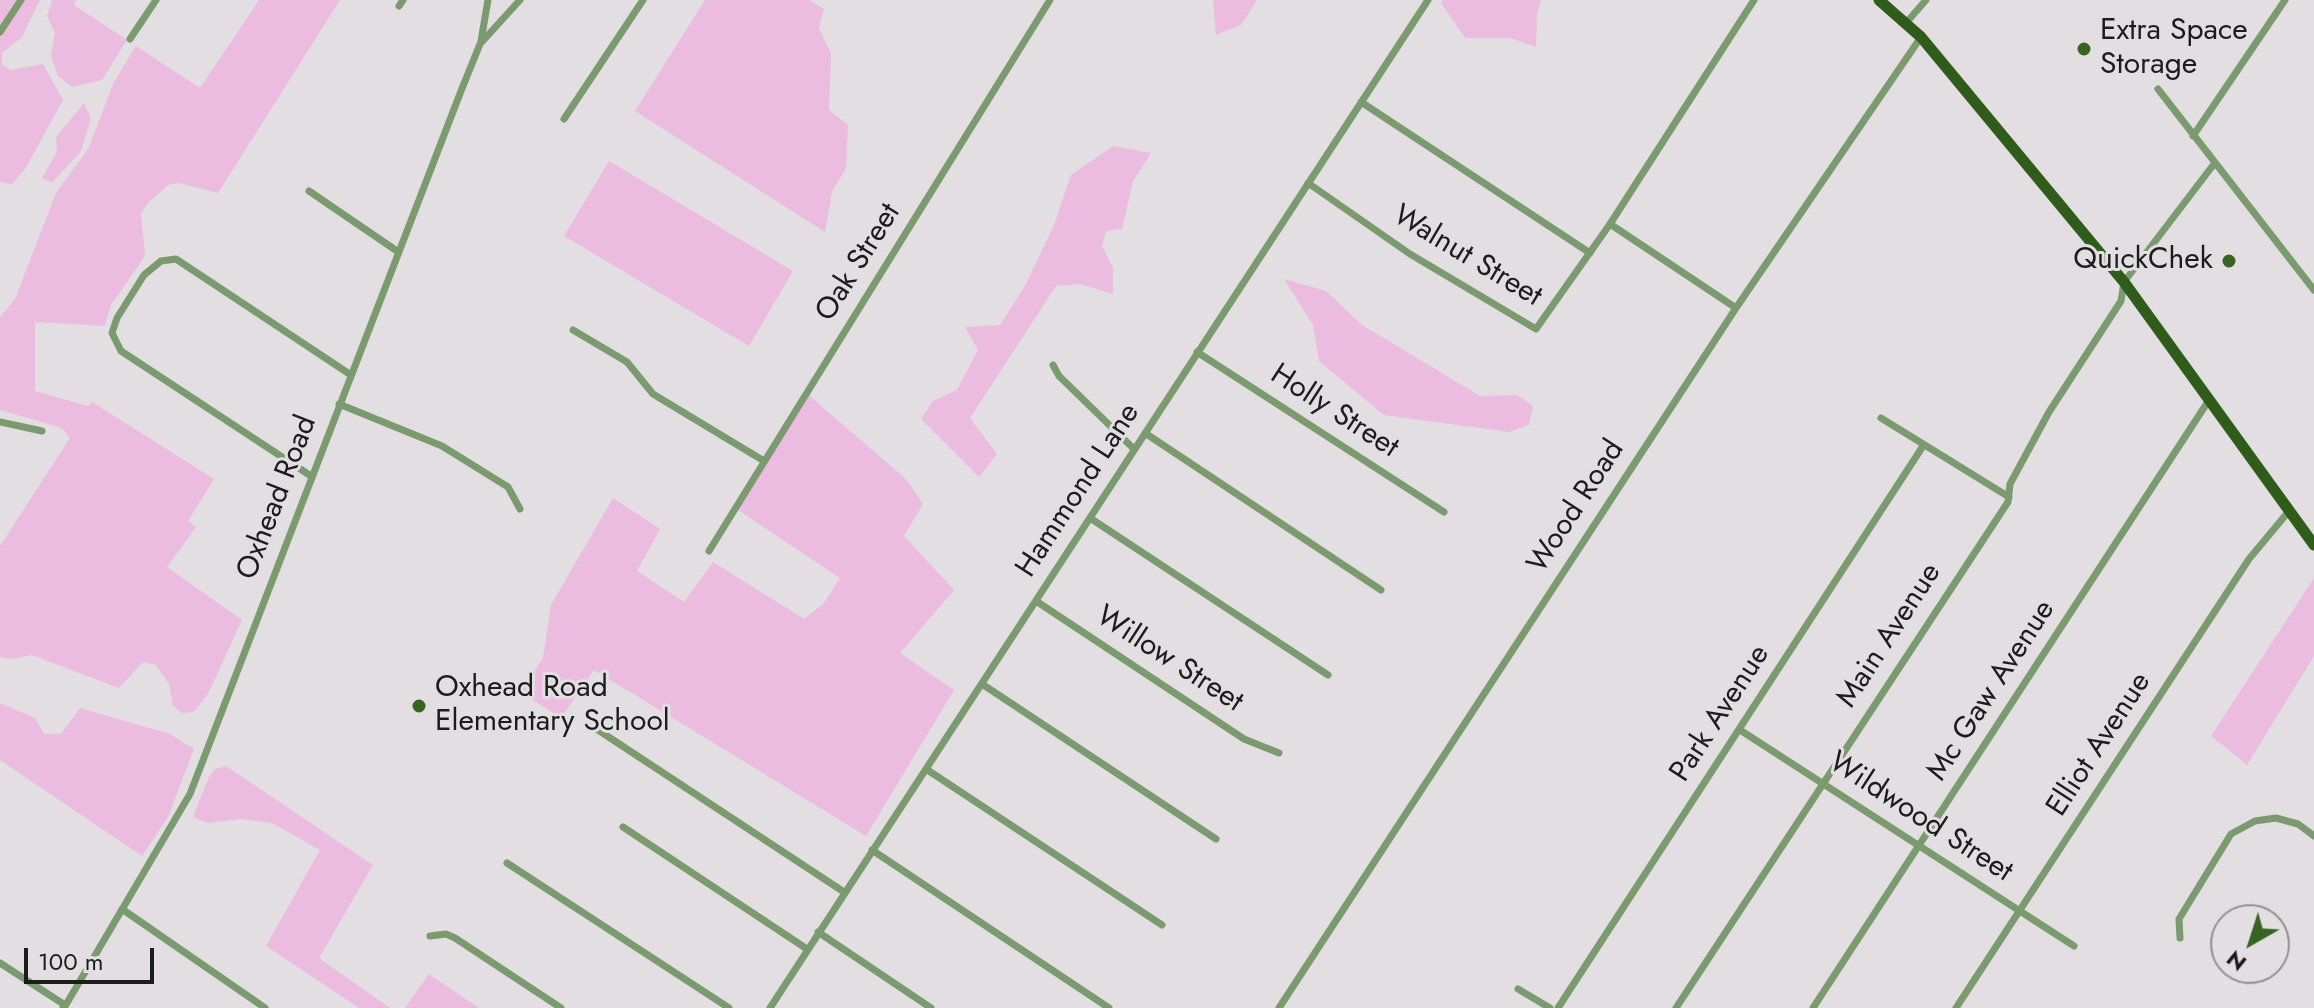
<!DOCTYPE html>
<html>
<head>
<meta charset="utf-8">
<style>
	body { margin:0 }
	#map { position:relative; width:2314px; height:1008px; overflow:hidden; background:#e2dee1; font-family:Jost,sans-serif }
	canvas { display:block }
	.north { position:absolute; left:2210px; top:904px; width:80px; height:80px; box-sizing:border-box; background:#e2dee1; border:2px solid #939093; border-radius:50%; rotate:219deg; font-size:22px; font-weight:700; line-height:32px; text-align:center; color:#1d1c1d }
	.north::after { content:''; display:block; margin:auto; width:28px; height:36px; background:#376422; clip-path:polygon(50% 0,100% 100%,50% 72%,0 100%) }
	.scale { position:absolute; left:24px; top:948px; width:130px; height:36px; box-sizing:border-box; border:4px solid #1d1c1d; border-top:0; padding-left:10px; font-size:24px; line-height:28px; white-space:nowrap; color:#1d1c1d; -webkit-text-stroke:6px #e2dee1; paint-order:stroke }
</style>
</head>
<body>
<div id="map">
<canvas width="2314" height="1008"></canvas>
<div class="north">N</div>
<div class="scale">100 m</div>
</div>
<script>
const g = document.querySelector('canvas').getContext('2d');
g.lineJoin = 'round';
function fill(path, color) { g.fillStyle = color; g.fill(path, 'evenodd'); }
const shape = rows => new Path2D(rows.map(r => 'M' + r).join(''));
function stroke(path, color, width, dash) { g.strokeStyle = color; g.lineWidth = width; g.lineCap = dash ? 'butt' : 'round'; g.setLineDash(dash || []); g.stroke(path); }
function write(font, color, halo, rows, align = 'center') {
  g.font = font + ' Jost,sans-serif'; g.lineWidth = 6; g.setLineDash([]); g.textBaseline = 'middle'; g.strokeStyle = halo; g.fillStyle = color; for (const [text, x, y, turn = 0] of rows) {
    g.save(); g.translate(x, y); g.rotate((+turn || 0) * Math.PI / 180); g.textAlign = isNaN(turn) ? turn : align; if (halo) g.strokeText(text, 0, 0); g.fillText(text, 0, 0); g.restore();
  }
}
fill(shape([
	[0,0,40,0,22,37,2,53,2,65,12,70,43,64,63,100,25,169,12,184,0,182],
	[52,0,76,0,74,5,127,40,102,80,72,87,58,76,51,56,55,33,47,16],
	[259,0,340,0,218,193,179,183,168,185,148,203,141,214,145,256,111,305,104,326,35,322,35,391,88,406,92,402,214,479,188,521,196,527,167,567,242,620,208,694,194,712,182,713,173,706,169,684,156,665,143,662,119,688,32,655,13,659,0,657,0,546,70,438,62,428,0,410,0,317,15,299,56,193,88,149,114,82,136,46,200,88],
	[705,0,809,0,824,9,819,28,831,54,829,110,848,125,846,168,832,192,825,232,635,111],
	[1213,0,1257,0,1241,25,1216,35],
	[1443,0,1541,0,1537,14,1536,47,1510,38,1465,38,1441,3],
	[84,103,91,118,81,151,52,183,42,178,57,152,56,137],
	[1113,146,1151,153,1133,181,1122,229,1106,231,1102,246,1113,268,1113,294,1080,284,1056,286,970,418,997,454,979,477,921,419,933,401,957,390,978,350,965,327,1000,325,1025,286,1054,225,1071,175],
	[609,161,793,271,749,346,564,236],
	[1284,279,1326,291,1362,325,1480,396,1517,395,1533,406,1529,425,1509,432,1384,415,1319,361,1313,325],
	[806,393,906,479,923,504,904,536,954,590,900,653,954,690,866,836,594,670,561,718,521,692,543,658,551,605,613,498,660,529,637,571,684,602,713,562,804,619,824,603,840,578,735,508],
	[2314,578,2314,656,2247,765,2211,736],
	[0,703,35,718,44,734,61,734,80,708,170,734,194,749,168,817,142,856,0,760],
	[226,766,373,865,319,958,390,1008,359,1008,266,946,320,850,272,823,241,819,207,823,193,817,209,777,215,769],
	[429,974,479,1008,405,1008]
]), '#ebbce0');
stroke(shape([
	[399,6,403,0],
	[1906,23,1926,0],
	[0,32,21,0],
	[130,39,156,0],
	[481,41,488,0],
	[2158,89,2314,290],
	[1361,102,1590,253],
	[564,119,643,0],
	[2193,136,2285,0],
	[1308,183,1410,254,1536,329,1610,224,1754,0],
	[309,191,397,251],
	[1610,224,1736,308],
	[573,330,627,362,653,394,764,461],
	[1197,352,1444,512],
	[1053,365,1059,376,1134,449],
	[339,404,442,446,508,487,520,509],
	[1881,418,2009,497],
	[0,422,42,431],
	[1145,433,1381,590],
	[311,476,121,351,112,333,117,318,144,275,161,261,176,259,351,375],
	[1090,518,1328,675],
	[709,551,1050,0],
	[1036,601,1244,739,1279,753],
	[982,684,1216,839],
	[595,728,844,892],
	[1740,730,2074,946],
	[926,769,1162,925],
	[623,827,807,949],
	[872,850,1109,1008],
	[507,863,729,1008],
	[122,909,265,1008],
	[818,932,931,1008],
	[430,936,446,934,455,938,561,1008],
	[2180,938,2179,919,2231,834,2255,821,2276,818,2298,824,2314,836],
	[0,963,65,1005,63,1008],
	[1518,989,1550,1008],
	[64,1008,190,794,461,91,480,44,520,0],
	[770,1008,1428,0],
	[1279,1008,1736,308,1921,37],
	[1558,1008,1923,446],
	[1676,1008,2008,502,2010,484,2049,412,2121,301,2124,282,2214,164],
	[1813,1008,2209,400],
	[1956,1008,2249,559,2289,511]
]), '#7b9a6f', 7);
stroke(shape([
	[1879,0,1921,37,2124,282,2314,545]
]), '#305c1b', 11);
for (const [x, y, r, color] of [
	[2084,49,8,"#376422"],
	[2229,261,8,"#376422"],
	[419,706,8,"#376422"]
]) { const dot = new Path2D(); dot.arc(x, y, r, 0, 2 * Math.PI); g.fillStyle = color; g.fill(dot); stroke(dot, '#e2dee1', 3); }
write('30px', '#1d1c1d', '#e2dee1', [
	["Extra Space",2100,32],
	["Storage",2100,66],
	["QuickChek",2213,261,"right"],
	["Oxhead Road",435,689],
	["Elementary School",435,723]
], 'left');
write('30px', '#1d1c1d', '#e2dee1', [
	["Walnut Street",1467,257,31],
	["Oak Street",859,263,-58],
	["Holly Street",1334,412,33],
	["Hammond Lane",1079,491,-57],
	["Oxhead Road",278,498,-69],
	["Wood Road",1577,507,-57],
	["Main Avenue",1890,636,-57],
	["Willow Street",1169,660,33],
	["Mc Gaw Avenue",1992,691,-57],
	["Park Avenue",1721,714,-57],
	["Elliot Avenue",2100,745,-57],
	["Wildwood Street",1920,818,33]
]);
</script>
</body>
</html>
